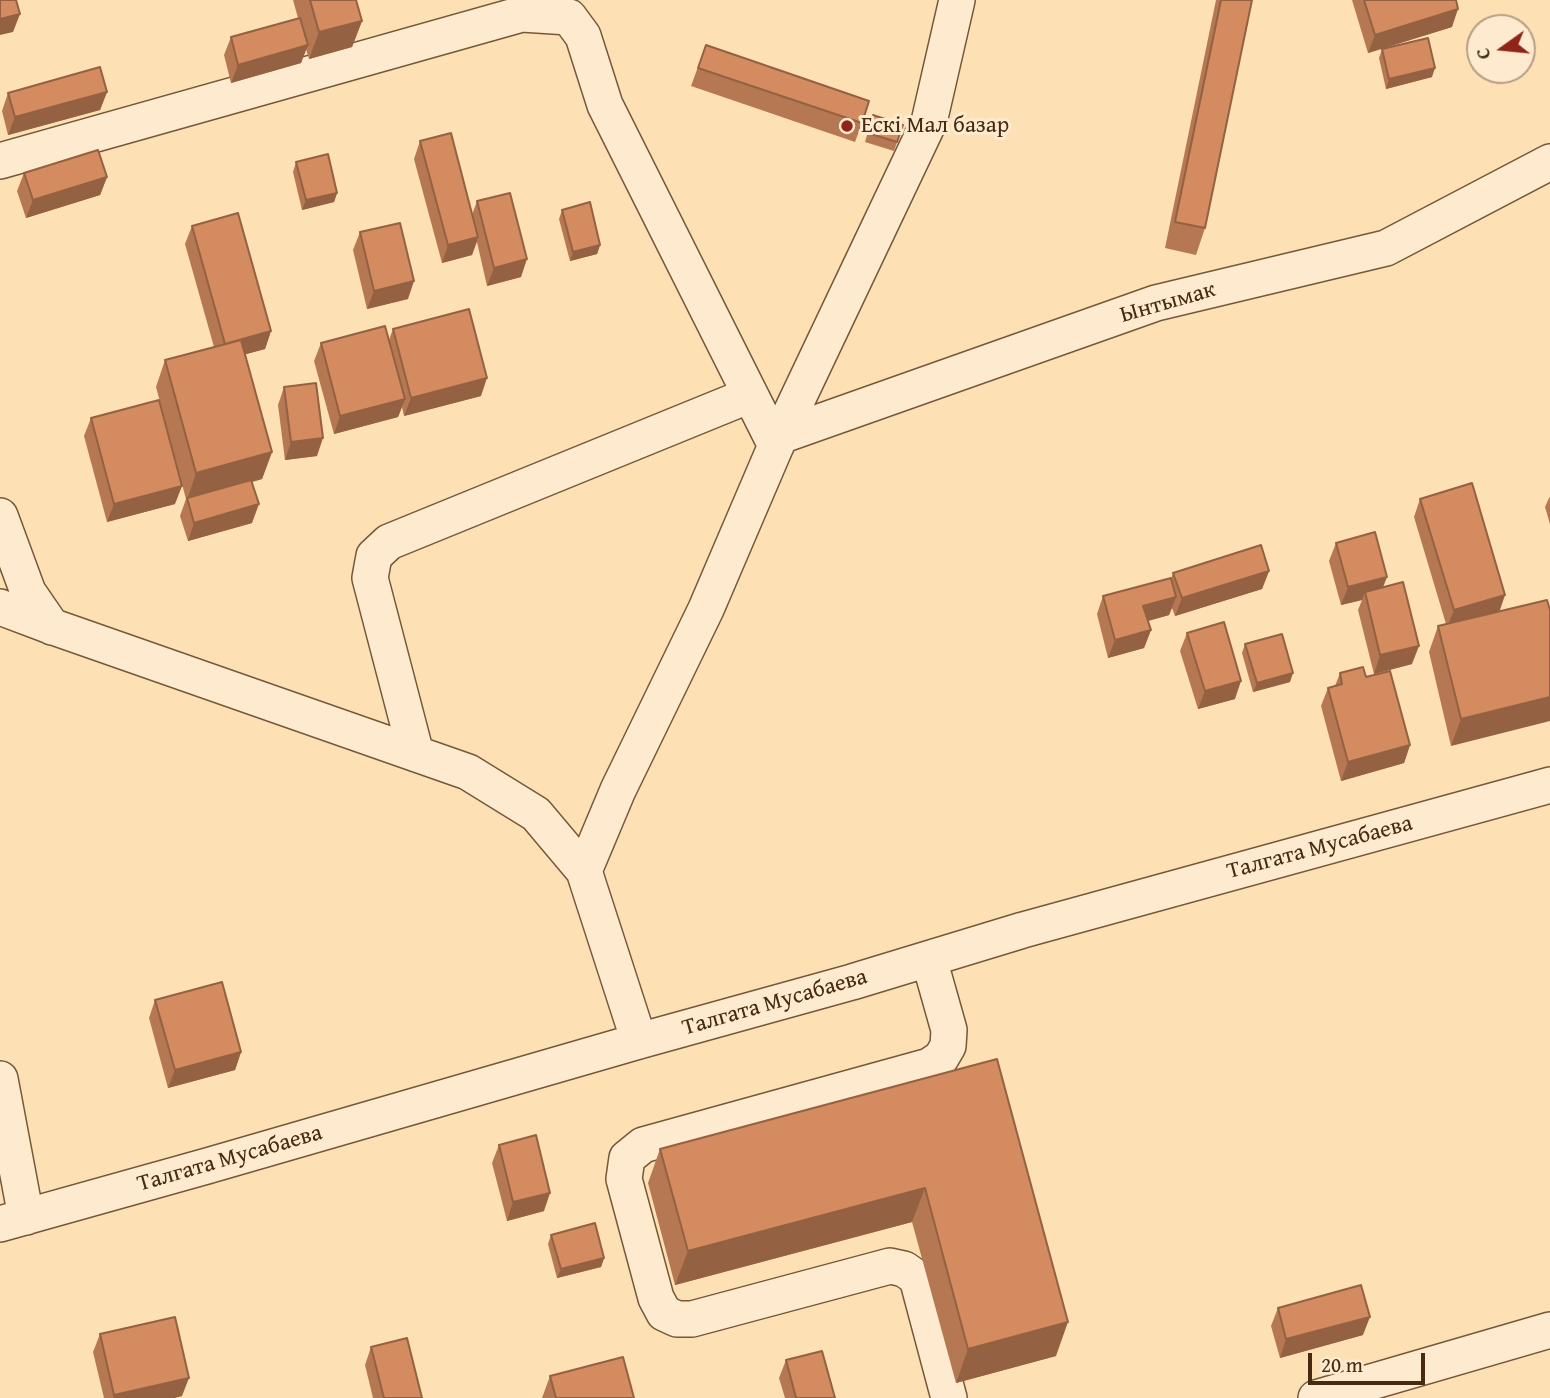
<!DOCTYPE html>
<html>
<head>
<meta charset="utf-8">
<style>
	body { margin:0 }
	#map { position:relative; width:1550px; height:1398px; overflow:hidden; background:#fee0b5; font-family:"Gentium Book Plus",serif }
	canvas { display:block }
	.north { position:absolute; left:1466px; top:14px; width:70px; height:70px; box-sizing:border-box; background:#feebcf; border:2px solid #b59e83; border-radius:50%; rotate:255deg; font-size:19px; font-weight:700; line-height:28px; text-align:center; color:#472a10 }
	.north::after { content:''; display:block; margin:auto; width:24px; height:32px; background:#8f2418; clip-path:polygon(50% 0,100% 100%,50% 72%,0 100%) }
	.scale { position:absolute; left:1308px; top:1353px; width:117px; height:32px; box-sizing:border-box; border:4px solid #472a10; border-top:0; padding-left:9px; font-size:21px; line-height:24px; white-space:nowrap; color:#472a10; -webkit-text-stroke:5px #feebcf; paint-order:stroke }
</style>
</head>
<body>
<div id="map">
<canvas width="1550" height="1398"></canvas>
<div class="north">С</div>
<div class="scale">20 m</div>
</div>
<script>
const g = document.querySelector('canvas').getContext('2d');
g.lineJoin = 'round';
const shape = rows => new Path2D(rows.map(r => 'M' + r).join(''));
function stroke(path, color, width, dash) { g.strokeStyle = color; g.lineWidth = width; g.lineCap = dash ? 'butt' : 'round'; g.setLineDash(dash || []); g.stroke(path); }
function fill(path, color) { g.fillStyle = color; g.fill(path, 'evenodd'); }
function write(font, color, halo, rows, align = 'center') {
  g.font = font + ' "Gentium Book Plus",serif'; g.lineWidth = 6; g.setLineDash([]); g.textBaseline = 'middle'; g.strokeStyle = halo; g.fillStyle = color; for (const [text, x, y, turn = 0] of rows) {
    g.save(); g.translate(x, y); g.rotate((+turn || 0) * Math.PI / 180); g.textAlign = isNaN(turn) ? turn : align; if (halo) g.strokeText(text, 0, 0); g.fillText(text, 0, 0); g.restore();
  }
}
const street = shape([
	[0,161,522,14,569,17,583,36,605,105,776,446],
	[780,436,1156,303,1386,248,1550,162],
	[0,516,28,592,52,627],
	[0,607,45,624,468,772,536,814,584,871,639,1041],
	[416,754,370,578,374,556,389,542,750,395],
	[584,871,618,790,706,609,780,436,929,122,957,0],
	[929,959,949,1030,948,1046,941,1058,929,1066,643,1145,627,1158,624,1179,656,1298,664,1313,677,1319,692,1319,890,1266,904,1269,917,1278,949,1398],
	[0,1079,26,1217],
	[0,1224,207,1166,639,1041,852,982,1023,930,1550,785],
	[1316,1398,1550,1330]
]);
stroke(street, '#755839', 38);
stroke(street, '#feebcf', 35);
fill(shape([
	[293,0,356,0,362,21,352,47,309,59,306,49,301,63,231,83,224,55,231,37,298,18],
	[1216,0,1252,0,1205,228,1196,255,1165,248],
	[1352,0,1456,0,1452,27,1368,53],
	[706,45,862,123,855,142,691,86],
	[1382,49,1432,77,1386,89,1379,58],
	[107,92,100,110,8,135,2,111,8,93],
	[873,115,903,125,894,151,865,142],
	[420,141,472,215,477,201,521,277,487,286,477,242,472,255,442,263,414,159],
	[296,162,337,193,334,202,302,210,293,172],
	[24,173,107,177,100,195,26,218,17,191],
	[562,210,600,245,597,254,570,261,559,219],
	[192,226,271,331,265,349,245,354,272,452,262,479,252,482,252,523,188,541,180,516,186,499,156,387,165,360,214,347,185,244],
	[360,232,408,299,367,309,353,250],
	[393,329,481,396,404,416,402,407,398,417,334,434,314,361,321,343,389,340],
	[284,387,317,456,285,460,278,405],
	[91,418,175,504,107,522,84,436],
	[1550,497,1550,524,1545,507,1549,498],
	[1420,499,1499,611,1547,600,1451,746,1429,652,1438,626,1446,624,1414,517],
	[1336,543,1383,587,1412,664,1374,674,1358,610,1362,600,1341,605,1329,561],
	[1269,571,1262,589,1175,616,1172,608,1169,615,1148,621,1151,630,1144,648,1108,658,1097,614,1103,596,1171,579,1173,573],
	[1187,633,1235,699,1198,709,1180,651],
	[1245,644,1290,682,1253,692,1242,653],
	[1340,673,1366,677,1410,745,1404,763,1341,781,1321,706,1328,688,1335,686],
	[155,1000,241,1052,235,1070,168,1088,149,1018],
	[997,1059,1056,1356,956,1383,912,1222,675,1285,648,1183,660,1149],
	[499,1145,544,1211,507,1221,492,1163],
	[551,1235,604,1258,601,1267,557,1278,548,1244],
	[1278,1308,1363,1335,1280,1358,1271,1326],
	[100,1334,182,1396,174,1398,104,1398,93,1352],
	[371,1347,422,1398,373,1398,365,1365],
	[786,1360,835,1398,785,1398,779,1378],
	[550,1376,634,1398,542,1398]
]), '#b57852');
fill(shape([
	[1458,9,1452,27,1368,53,1375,35],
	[20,14,13,32,0,35,0,19],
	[362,21,352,47,309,59,319,32],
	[308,45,301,63,231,83,238,65],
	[1435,68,1432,77,1386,89,1389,79],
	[107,92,100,110,8,135,15,117],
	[107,177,100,195,26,218,33,200],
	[337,193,334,202,302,210,306,200],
	[478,237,472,255,442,263,448,245],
	[600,245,597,254,570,261,573,252],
	[527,259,521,277,487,286,494,268],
	[414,281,408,299,367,309,374,291],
	[271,331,265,349,218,362,225,344],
	[487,378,481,396,404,416,411,398],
	[405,399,398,417,334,434,340,416],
	[323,438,317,456,285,460,291,442],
	[272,452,262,479,187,500,196,473],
	[182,486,175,504,107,522,114,504],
	[259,504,252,523,188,541,194,523],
	[1269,571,1262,589,1175,616,1182,598],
	[1387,577,1380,595,1365,592,1362,600,1341,605,1348,587],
	[1505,595,1499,613,1447,628,1454,610],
	[1176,597,1169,615,1137,624,1143,606],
	[1151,630,1144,648,1108,658,1115,640],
	[1419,646,1412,664,1374,674,1380,655],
	[1293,673,1290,682,1253,692,1257,683],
	[1241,681,1235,699,1198,709,1205,691],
	[1550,697,1550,721,1451,746,1461,719],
	[1410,745,1404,763,1341,781,1348,762],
	[241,1052,235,1070,168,1088,175,1070],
	[925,1188,912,1222,675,1285,688,1251],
	[550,1193,544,1211,507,1221,513,1202],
	[604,1258,601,1267,557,1278,561,1269],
	[1370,1317,1363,1335,1280,1358,1286,1339],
	[1068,1322,1056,1356,956,1383,968,1349],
	[189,1378,182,1396,174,1398,113,1398,114,1395]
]), '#946142');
const building = shape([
	[0,0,16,0,20,14,0,19,0,0],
	[310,0,356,0,362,21,319,32,310,0],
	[1221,0,1252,0,1205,228,1175,222,1221,0],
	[1364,0,1456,0,1458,9,1375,35,1364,0],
	[300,18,308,45,238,65,231,37,300,18],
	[1428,38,1435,68,1389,79,1382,49,1428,38],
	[706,45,869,101,862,123,698,68,706,45],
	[100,67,107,92,15,117,8,93,100,67],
	[873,115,903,125,897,142,868,133,873,115],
	[451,133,478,237,448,245,420,141,451,133],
	[98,150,107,177,33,200,24,173,98,150],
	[328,154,337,193,306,200,296,162,328,154],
	[510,193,527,259,494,268,477,201,510,193],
	[590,202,600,245,573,252,562,210,590,202],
	[238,213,271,331,225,344,192,226,238,213],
	[400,223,414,281,374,291,360,232,400,223],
	[469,309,487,378,411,398,393,329,469,309],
	[385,326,405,399,340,416,321,343,385,326],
	[241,340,272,452,196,473,165,360,241,340],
	[316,383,323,438,291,442,284,387,316,383],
	[159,400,182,486,114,504,91,418,159,400],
	[251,480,259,504,194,523,187,498,251,480],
	[1472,483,1505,595,1454,610,1420,499,1472,483],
	[1375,532,1387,577,1348,587,1336,543,1375,532],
	[1261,545,1269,571,1182,598,1173,573,1261,545],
	[1171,578,1176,597,1143,606,1151,630,1115,640,1103,596,1171,578],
	[1403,582,1419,646,1380,655,1365,592,1403,582],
	[1547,600,1550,610,1550,697,1461,719,1438,626,1547,600],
	[1224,622,1241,681,1205,691,1187,633,1224,622],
	[1282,634,1293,673,1257,683,1245,644,1282,634],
	[1363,667,1366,677,1390,671,1410,745,1348,762,1328,688,1342,684,1340,673,1363,667],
	[222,982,241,1052,175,1070,155,1000,222,982],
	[997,1059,1068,1322,968,1349,925,1188,688,1251,660,1149,997,1059],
	[536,1135,550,1193,513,1202,499,1145,536,1135],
	[595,1223,604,1258,561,1269,551,1235,595,1223],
	[1361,1285,1370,1317,1286,1339,1278,1308,1361,1285],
	[175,1317,189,1378,114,1395,100,1334,175,1317],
	[407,1338,422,1398,384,1398,371,1347,407,1338],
	[822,1351,835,1398,796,1398,786,1360,822,1351],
	[623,1357,634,1398,556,1398,550,1376,623,1357]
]);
fill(building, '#d38b5f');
stroke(building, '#946142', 2);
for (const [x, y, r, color] of [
	[847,126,7,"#8f2418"]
]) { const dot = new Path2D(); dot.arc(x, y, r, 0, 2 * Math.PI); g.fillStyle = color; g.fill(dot); stroke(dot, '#feebcf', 2.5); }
write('23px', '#472a10', '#feebcf', [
	["Ескі Мал базар",861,126]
], 'left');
write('23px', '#472a10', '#feebcf', [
	["Ынтымак",1168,303,-16],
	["Талгата Мусабаева",1320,848,-15],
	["Талгата Мусабаева",775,1003,-16],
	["Талгата Мусабаева",230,1159,-16]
]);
</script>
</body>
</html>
